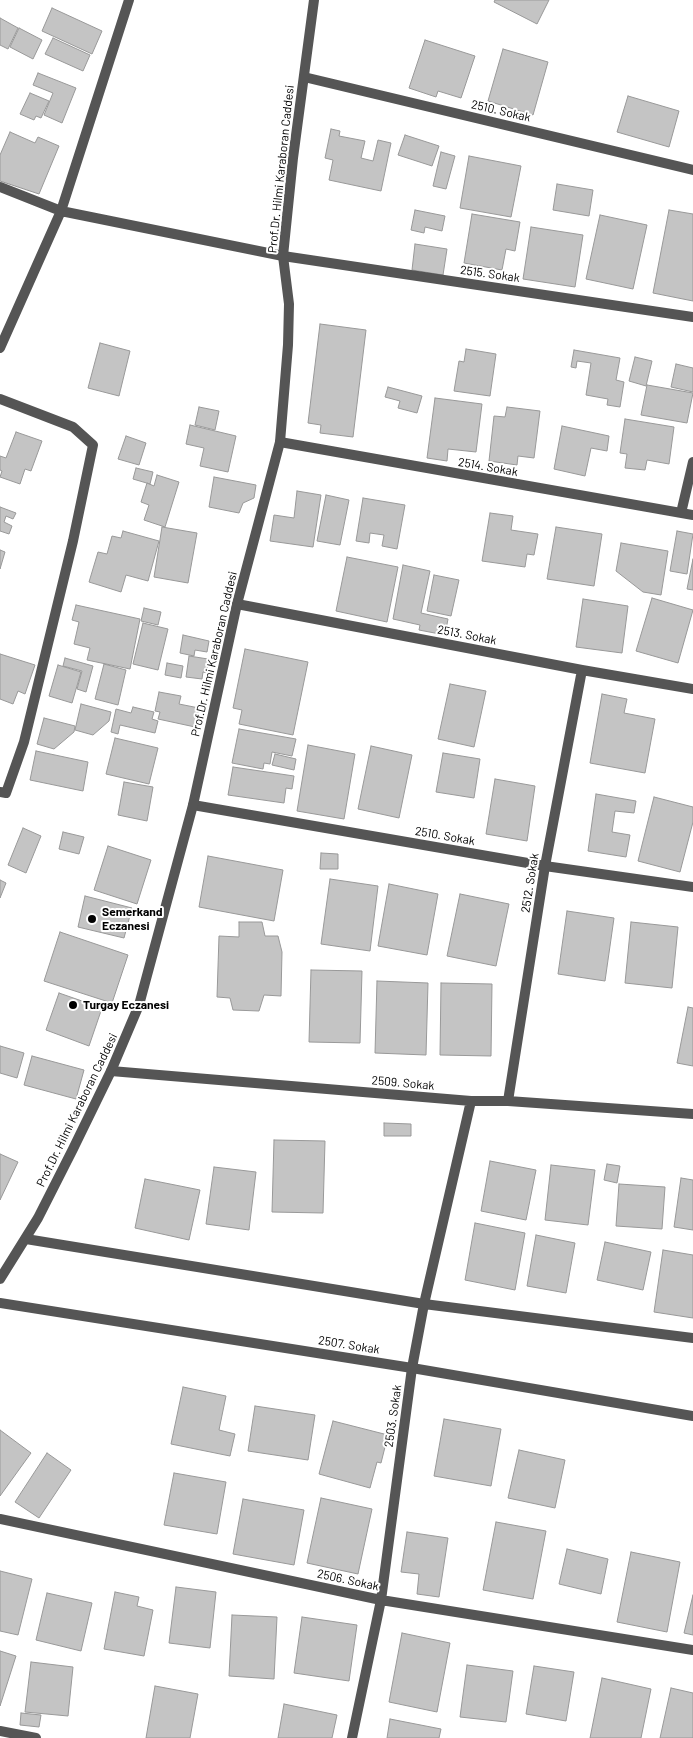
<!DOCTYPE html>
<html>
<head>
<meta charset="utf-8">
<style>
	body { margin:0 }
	canvas { display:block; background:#fff }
</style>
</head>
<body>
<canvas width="693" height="1738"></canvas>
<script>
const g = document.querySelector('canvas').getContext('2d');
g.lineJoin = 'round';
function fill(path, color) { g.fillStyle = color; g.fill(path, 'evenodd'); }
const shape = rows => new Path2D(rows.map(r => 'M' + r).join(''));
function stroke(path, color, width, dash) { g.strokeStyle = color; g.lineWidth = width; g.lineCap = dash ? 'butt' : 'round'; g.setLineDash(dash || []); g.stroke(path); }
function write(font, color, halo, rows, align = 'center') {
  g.font = font + ' Barlow,sans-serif'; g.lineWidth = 4; g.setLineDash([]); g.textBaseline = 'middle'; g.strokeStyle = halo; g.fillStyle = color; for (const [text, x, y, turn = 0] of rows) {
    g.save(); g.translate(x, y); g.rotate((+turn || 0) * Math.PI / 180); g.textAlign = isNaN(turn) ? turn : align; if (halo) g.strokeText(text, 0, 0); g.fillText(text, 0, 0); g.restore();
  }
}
const building = shape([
	[495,0,549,0,537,24,494,2,495,0],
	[52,8,102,31,92,54,42,31,52,8],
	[0,18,18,28,8,49,0,45,0,18],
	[19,28,42,40,33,59,10,47,19,28],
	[53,38,90,55,83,71,45,54,53,38],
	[425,40,475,56,461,98,438,91,436,97,409,88,425,40],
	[503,49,548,62,533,115,488,101,503,49],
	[38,73,76,88,62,123,44,115,53,93,33,85,38,73],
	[30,93,49,101,41,118,36,116,34,120,20,114,30,93],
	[628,96,679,111,669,147,617,132,628,96],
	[331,129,340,131,339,136,365,141,361,158,373,161,378,140,391,143,381,191,329,180,333,160,325,158,331,129],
	[10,132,35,143,38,137,59,146,39,194,0,181,0,155,10,132],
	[405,135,439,146,432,166,398,155,405,135],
	[441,152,455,156,446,189,433,186,441,152],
	[469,156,521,166,511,217,460,208,469,156],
	[557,184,593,190,589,216,553,210,557,184],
	[415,210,445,216,442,231,425,227,424,233,411,230,415,210],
	[669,210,693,214,693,301,653,293,669,210],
	[472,214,520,222,515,251,506,249,502,270,464,263,472,214],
	[600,215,647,225,633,289,586,279,600,215],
	[531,227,583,235,575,287,523,279,531,227],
	[415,244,447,249,443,275,412,270,415,244],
	[320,324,366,330,353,437,320,433,321,425,308,423,320,324],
	[100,343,130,351,119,396,88,388,100,343],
	[466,349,496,354,490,396,454,391,459,361,464,362,466,349],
	[574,350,620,358,616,380,624,382,620,407,607,405,608,399,586,395,591,363,577,361,576,368,571,367,574,350],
	[635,357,652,361,646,386,629,381,635,357],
	[676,364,693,368,693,392,671,387,676,364],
	[647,385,693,393,687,423,641,415,647,385],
	[388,387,422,396,417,413,398,408,400,401,385,397,388,387],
	[435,398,482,404,476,452,448,449,447,461,427,458,435,398],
	[199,407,219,411,215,430,195,425,199,407],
	[507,407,540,411,534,458,518,456,517,465,489,461,494,416,505,417,507,407],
	[625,419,674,427,669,464,647,460,645,470,625,468,627,454,620,453,625,419],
	[190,425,236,436,228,472,200,466,204,448,186,444,190,425],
	[562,426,609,436,607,451,591,448,585,476,554,469,562,426],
	[16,432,42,441,31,471,25,469,20,484,0,477,2,471,0,470,0,456,6,458,16,432],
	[126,436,146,443,139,465,118,459,126,436],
	[136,468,153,472,150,484,133,479,136,468],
	[157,475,179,482,165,527,144,520,149,505,141,502,147,483,154,486,157,475],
	[214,477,256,485,254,498,243,503,239,513,209,507,214,477],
	[297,491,321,495,313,547,270,541,274,515,294,518,297,491],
	[326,495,349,500,340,545,317,541,326,495],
	[363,498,405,505,397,549,382,546,384,535,370,533,369,543,356,541,363,498],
	[0,507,16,513,13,519,6,516,4,522,12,526,9,534,0,531,0,507],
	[490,513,513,516,511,530,538,534,534,555,527,554,525,567,482,561,490,513],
	[162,527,197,533,188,583,154,577,162,527],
	[556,527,602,534,594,586,547,579,556,527],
	[123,531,159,541,148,581,126,575,121,592,89,582,98,552,107,554,112,536,121,538,123,531],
	[677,531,693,534,687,574,670,571,677,531],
	[621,543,668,551,661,595,643,592,616,571,621,543],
	[0,550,5,552,0,569,0,550],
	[347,557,398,567,387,622,336,611,347,557],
	[693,559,693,590,687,589,693,559],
	[403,565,430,571,421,613,448,619,445,635,419,630,420,625,393,619,403,565],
	[434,575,459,580,451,616,427,611,434,575],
	[652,598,693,610,678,663,636,651,652,598],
	[583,599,628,606,622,653,576,647,583,599],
	[76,605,140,619,130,669,87,660,90,648,74,644,79,622,72,620,76,605],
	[144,608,161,612,158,625,141,621,144,608],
	[143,623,168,629,158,670,133,664,143,623],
	[183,635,209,641,207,652,195,650,194,656,180,653,183,635],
	[245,649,308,662,293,735,239,724,242,710,233,708,245,649],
	[0,654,35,665,25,694,18,691,13,704,0,699,0,654],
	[189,656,208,659,207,673,203,672,202,679,186,677,189,656],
	[65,658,93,666,86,692,77,689,82,671,63,666,65,658],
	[167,663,183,666,181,678,165,675,167,663],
	[104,664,126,670,118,705,95,699,104,664],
	[58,665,81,672,72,703,49,696,58,665],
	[450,684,486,691,474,747,438,739,450,684],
	[159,692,181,696,179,704,199,708,195,727,158,719,160,712,155,711,159,692],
	[602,694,627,699,624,713,655,719,645,773,590,763,602,694],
	[81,704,111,712,109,721,93,735,75,730,81,704],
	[133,707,154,712,152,719,158,721,155,733,120,725,118,734,111,732,116,709,131,713,133,707],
	[44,718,75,726,74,732,54,749,37,744,44,718],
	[239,729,296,739,292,756,272,752,270,764,264,763,263,769,232,763,239,729],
	[115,738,158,748,149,784,106,774,115,738],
	[308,745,355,754,344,819,297,811,308,745],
	[371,746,412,755,399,818,358,809,371,746],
	[36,751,88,762,83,791,30,780,36,751],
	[443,753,480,759,474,798,436,792,443,753],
	[275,754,296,759,294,770,272,765,275,754],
	[233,767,294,776,292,789,286,788,284,803,228,795,233,767],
	[495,779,535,786,527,841,486,834,495,779],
	[124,782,153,787,147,821,118,815,124,782],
	[596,794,636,801,634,813,615,811,612,832,630,835,626,857,588,851,596,794],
	[654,797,693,807,693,822,680,872,638,861,654,797],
	[23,828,41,836,26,873,8,865,23,828],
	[63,832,84,837,79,854,59,849,63,832],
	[108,846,151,860,137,904,94,890,108,846],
	[321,853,338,854,338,869,320,869,321,853],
	[208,856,283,870,274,921,199,907,208,856],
	[330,879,378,886,370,951,321,944,330,879],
	[0,880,6,883,0,898,0,880],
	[389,884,438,894,427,955,378,946,389,884],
	[460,894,509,904,496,966,447,956,460,894],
	[85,896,132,908,124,938,78,927,85,896],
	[567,911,614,918,605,981,558,974,567,911],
	[239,922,262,922,265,936,278,936,282,952,281,996,264,995,259,1011,233,1010,230,998,217,997,219,936,239,937,239,922],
	[631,922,678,927,672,988,625,983,631,922],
	[60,932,128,955,112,1003,44,981,60,932],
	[311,970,362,971,360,1043,309,1042,311,970],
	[377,981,428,983,426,1055,375,1053,377,981],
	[441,983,492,984,491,1056,440,1055,441,983],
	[59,993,102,1008,89,1046,46,1030,59,993],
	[688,1007,693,1008,693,1066,677,1063,688,1007],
	[0,1046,24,1053,17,1078,0,1073,0,1046],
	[32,1056,84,1070,76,1099,24,1085,32,1056],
	[384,1123,411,1124,411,1136,384,1136,384,1123],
	[274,1140,325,1141,323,1213,272,1212,274,1140],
	[0,1154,18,1162,0,1200,0,1154],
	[490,1161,536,1170,526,1220,481,1211,490,1161],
	[607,1164,620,1166,617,1183,604,1180,607,1164],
	[551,1165,595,1170,588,1225,545,1220,551,1165],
	[214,1167,256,1172,249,1230,206,1224,214,1167],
	[681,1178,693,1180,693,1230,674,1227,681,1178],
	[145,1179,200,1190,189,1240,135,1228,145,1179],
	[619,1184,665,1187,662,1229,616,1226,619,1184],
	[475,1223,525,1233,515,1290,465,1280,475,1223],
	[536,1235,575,1243,566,1293,527,1286,536,1235],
	[605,1242,651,1252,643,1290,597,1280,605,1242],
	[663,1250,693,1255,693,1318,654,1312,663,1250],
	[183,1387,226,1396,219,1430,235,1434,230,1456,171,1444,183,1387],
	[255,1406,315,1415,308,1460,248,1451,255,1406],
	[444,1419,501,1429,491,1486,434,1476,444,1419],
	[333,1421,388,1435,381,1463,377,1462,370,1488,319,1474,333,1421],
	[0,1430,31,1453,0,1496,0,1430],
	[519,1450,565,1460,555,1508,508,1498,519,1450],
	[47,1453,71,1470,39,1518,15,1502,47,1453],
	[174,1473,226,1482,217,1534,164,1525,174,1473],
	[321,1498,372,1509,358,1574,307,1563,321,1498],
	[243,1499,304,1510,294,1565,233,1554,243,1499],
	[496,1522,546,1531,533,1599,483,1590,496,1522],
	[407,1532,448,1538,439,1597,417,1594,419,1574,401,1572,407,1532],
	[567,1549,608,1559,601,1594,559,1584,567,1549],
	[631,1552,680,1562,667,1632,617,1622,631,1552],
	[0,1571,32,1579,18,1635,0,1631,0,1571],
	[176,1587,216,1592,210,1648,169,1643,176,1587],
	[115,1592,139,1597,137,1606,153,1610,144,1656,104,1649,115,1592],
	[47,1593,92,1603,81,1651,36,1640,47,1593],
	[693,1595,693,1635,684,1633,693,1595],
	[232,1615,277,1617,274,1679,229,1676,232,1615],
	[302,1617,357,1625,349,1681,294,1673,302,1617],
	[402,1633,450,1643,437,1712,389,1702,402,1633],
	[0,1651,16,1656,0,1706,0,1651],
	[31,1662,73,1667,68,1716,25,1712,31,1662],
	[467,1665,513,1671,506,1722,460,1717,467,1665],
	[534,1666,574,1672,566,1721,526,1714,534,1666],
	[602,1678,651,1689,641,1738,590,1738,602,1678],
	[155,1686,198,1694,190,1738,146,1738,155,1686],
	[671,1688,693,1693,693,1738,660,1738,671,1688],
	[284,1704,337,1715,332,1738,278,1738,284,1704],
	[21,1713,41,1715,39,1727,20,1725,21,1713],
	[390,1719,441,1729,439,1738,387,1738,390,1719]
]);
fill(building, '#c4c4c4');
stroke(building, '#999', 1);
stroke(shape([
	[304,77,693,170],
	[0,187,61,211,283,256,693,317],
	[0,348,61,211,129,0],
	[0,399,73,427,93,445,73,541,24,742,6,793,0,792],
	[280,442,693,515],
	[681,513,693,462],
	[237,604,582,670,693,689],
	[193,805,545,866,693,887],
	[111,1071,471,1101,508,1101,693,1114],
	[508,1101,545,866,582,670],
	[26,1239,424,1304,693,1338],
	[0,1519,381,1600,693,1650],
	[0,1731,36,1738],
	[352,1738,381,1600,412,1368,424,1304,471,1101]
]), '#555', 10);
stroke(shape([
	[0,1279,38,1218,73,1149,111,1071,139,1005,193,805,237,604,280,442,288,345,289,304,283,256,293,158,314,0],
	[0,1303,412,1368,693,1416]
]), '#555', 10);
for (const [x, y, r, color] of [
	[92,919,5,"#000"],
	[73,1005,5,"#000"]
]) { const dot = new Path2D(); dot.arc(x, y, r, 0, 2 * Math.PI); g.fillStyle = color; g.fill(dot); stroke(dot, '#fff', 2); }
write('12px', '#000', '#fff', [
	["2510. Sokak",501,111,13],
	["Prof.Dr. Hilmi Karaboran Caddesi",281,169,-84],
	["2515. Sokak",490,274,8],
	["2514. Sokak",488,467,10],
	["2513. Sokak",467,635,11],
	["Prof.Dr. Hilmi Karaboran Caddesi",214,654,-77],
	["2510. Sokak",445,836,10],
	["2512. Sokak",530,883,-81],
	["2509. Sokak",403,1083,5],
	["Prof.Dr. Hilmi Karaboran Caddesi",77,1110,-64],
	["2507. Sokak",349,1345,9],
	["2503. Sokak",393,1416,-82],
	["2506. Sokak",348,1580,12]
]);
write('bold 12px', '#000', '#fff', [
	["Semerkand",102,912],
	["Eczanesi",102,926],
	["Turgay Eczanesi",83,1005]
], 'left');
</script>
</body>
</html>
